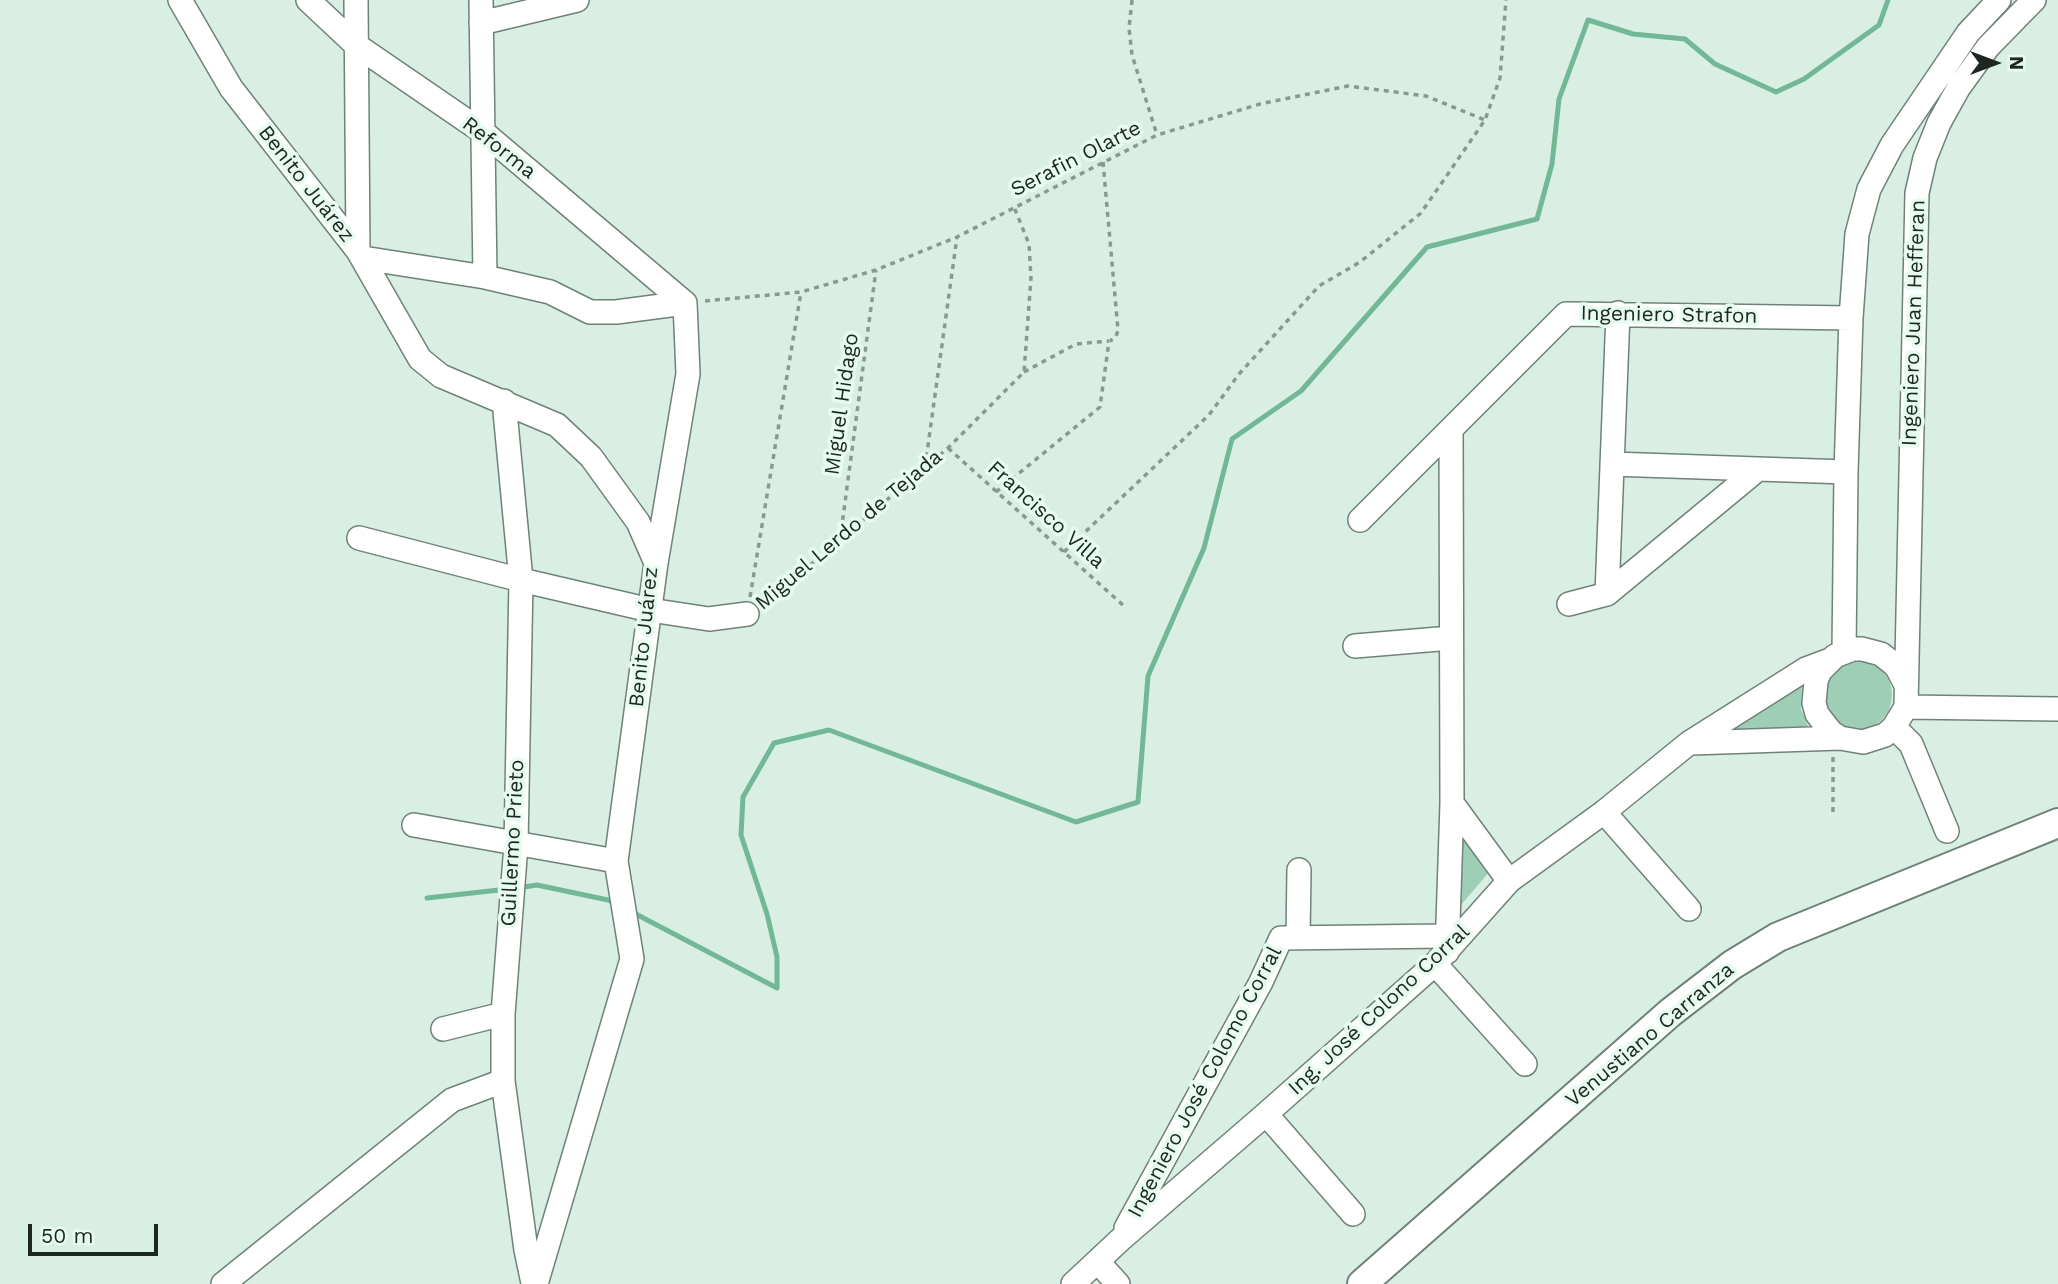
<!DOCTYPE html>
<html>
<head>
<meta charset="utf-8">
<style>
	body { margin:0 }
	#map { position:relative; width:2058px; height:1284px; overflow:hidden; background:#daefe3; font-family:"Work Sans",sans-serif }
	canvas { display:block }
	.north { position:absolute; left:1960px; top:28px; width:70px; height:70px; -webkit-text-stroke:5px #e7fcf1; paint-order:stroke; rotate:90deg; font-size:19px; font-weight:700; line-height:28px; text-align:center; color:#1e2622 }
	.north::after { content:''; display:block; margin:auto; width:24px; height:32px; background:#1e2622; clip-path:polygon(50% 0,100% 100%,50% 72%,0 100%) }
	.scale { position:absolute; left:28px; top:1224px; width:130px; height:32px; box-sizing:border-box; border:4px solid #1e2622; border-top:0; padding-left:9px; font-size:21px; line-height:24px; white-space:nowrap; color:#1e2622; -webkit-text-stroke:5px #e7fcf1; paint-order:stroke }
</style>
</head>
<body>
<div id="map">
<canvas width="2058" height="1284"></canvas>
<div class="north">N</div>
<div class="scale">50 m</div>
</div>
<script>
const g = document.querySelector('canvas').getContext('2d');
g.lineJoin = 'round';
function fill(path, color) { g.fillStyle = color; g.fill(path, 'evenodd'); }
const shape = rows => new Path2D(rows.map(r => 'M' + r).join(''));
function stroke(path, color, width, dash) { g.strokeStyle = color; g.lineWidth = width; g.lineCap = dash ? 'butt' : 'round'; g.setLineDash(dash || []); g.stroke(path); }
function write(font, color, halo, rows, align = 'center') {
  g.font = font + ' "Work Sans",sans-serif'; g.lineWidth = 7; g.setLineDash([]); g.textBaseline = 'middle'; g.strokeStyle = halo; g.fillStyle = color; for (const [text, x, y, turn = 0] of rows) {
    g.save(); g.translate(x, y); g.rotate((+turn || 0) * Math.PI / 180); g.textAlign = isNaN(turn) ? turn : align; if (halo) g.strokeText(text, 0, 0); g.fillText(text, 0, 0); g.restore();
  }
}
fill(shape([
	'1822 695a35 35 0 1 1 70 0a35 35 0 1 1-70 0Z',
	[1800,681,1802,682,1801,709,1808,726,1806,729,1731,732],
	[1457,828,1490,871,1455,912]
]), '#9ecfb6');
stroke(shape([
	[517,888,537,885,608,900,617,904],
	[427,898,508,889],
	[632,912,777,988,777,957,767,914,741,835,743,797,774,743,829,730,1076,822,1138,802,1148,676,1204,548,1232,439,1301,391,1427,247,1537,219,1552,164,1559,99,1588,20,1633,34,1685,39,1715,64,1776,92,1804,79,1879,25,1888,0]
]), '#72b897', 5);
const minor = shape([
	[180,0,231,88,358,251,420,359,441,376,557,425,591,457,638,522,656,563],
	[308,0,356,45,483,132,685,303],
	[356,0,358,251],
	[481,0,485,277],
	[481,23,577,0],
	[363,258,485,277,550,292,590,312,616,312,685,303],
	[504,401,521,580,516,845,503,1014,503,1081,526,1250,533,1283],
	[1612,464,1846,472],
	[1360,520,1566,314,1851,318],
	[359,538,521,580,650,610,709,619,747,614],
	[1607,594,1618,313],
	[1569,604,1607,594,1757,470],
	[1355,646,1451,638],
	[1844,652,1846,472,1851,318,1857,234,1869,189,1892,145,1968,33,1999,0],
	[1905,683,1896,666,1881,654,1862,649,1853,649,1835,656,1820,671,1816,681,1814,703,1817,714,1831,732,1840,738,1863,742,1885,735,1894,727,1906,707,1917,193,1925,158,1939,123,1959,87,1988,47,2034,0],
	[1906,707,2058,709],
	[1894,727,1911,744,1947,831],
	[1692,743,1840,738],
	[1452,803,1509,881],
	[1604,812,1689,909],
	[414,825,616,861],
	[1298,938,1299,870],
	[1447,952,1452,803,1451,430],
	[1435,964,1525,1064],
	[443,1029,503,1014],
	[1266,1114,1353,1214],
	[1126,1228,1261,982,1281,938,1447,936],
	[1098,1262,1118,1284],
	[223,1284,452,1100,503,1081],
	[536,1284,632,959,616,861,656,563,688,374,685,303],
	[1073,1284,1120,1240,1266,1114,1435,964,1509,881,1604,812,1689,743,1806,669,1830,660]
]);
const major = shape([
	[1362,1284,1671,1012,1732,965,1778,937,2058,823]
]);
stroke(minor, '#6f8278', 26);
stroke(major, '#6f8278', 32);
stroke(shape([
	[1132,0,1129,28,1132,55,1157,135],
	[1103,162,1118,330,1116,337,1110,341],
	[705,301,801,292,876,270,957,237,1157,135,1260,104,1348,86,1426,96,1485,120],
	[1024,372,1076,344,1109,341],
	[948,448,1124,606],
	[925,467,957,237],
	[996,492,1100,407,1109,341],
	[840,540,876,270],
	[1064,552,1209,415,1239,374,1319,286,1360,262,1421,213,1485,120,1500,78,1506,0],
	[750,597,801,292],
	[764,604,948,448,1024,372,1031,278,1029,244,1014,207],
	[1833,812,1833,757]
]), '#8a9990', 3.5, [5, 5]);
stroke(minor, '#fff', 23);
stroke(major, '#fff', 28);
write('21px', '#1e2622', '#e7fcf1', [
	["Reforma",499,148,38],
	["Serafin Olarte",1076,159,-27],
	["Benito Juárez",306,184,52],
	["Ingeniero Strafon",1669,315,1],
	["Ingeniero Juan Hefferan",1914,323,-88],
	["Miguel Hidago",842,404,-82],
	["Francisco Villa",1046,515,42],
	["Miguel Lerdo de Tejada",849,530,-40],
	["Benito Juárez",644,637,-84],
	["Guillermo Prieto",513,843,-87],
	["Ing. José Colono Corral",1379,1010,-43],
	["Venustiano Carranza",1650,1035,-40],
	["Ingeniero José Colomo Corral",1205,1082,-62]
]);
</script>
</body>
</html>
